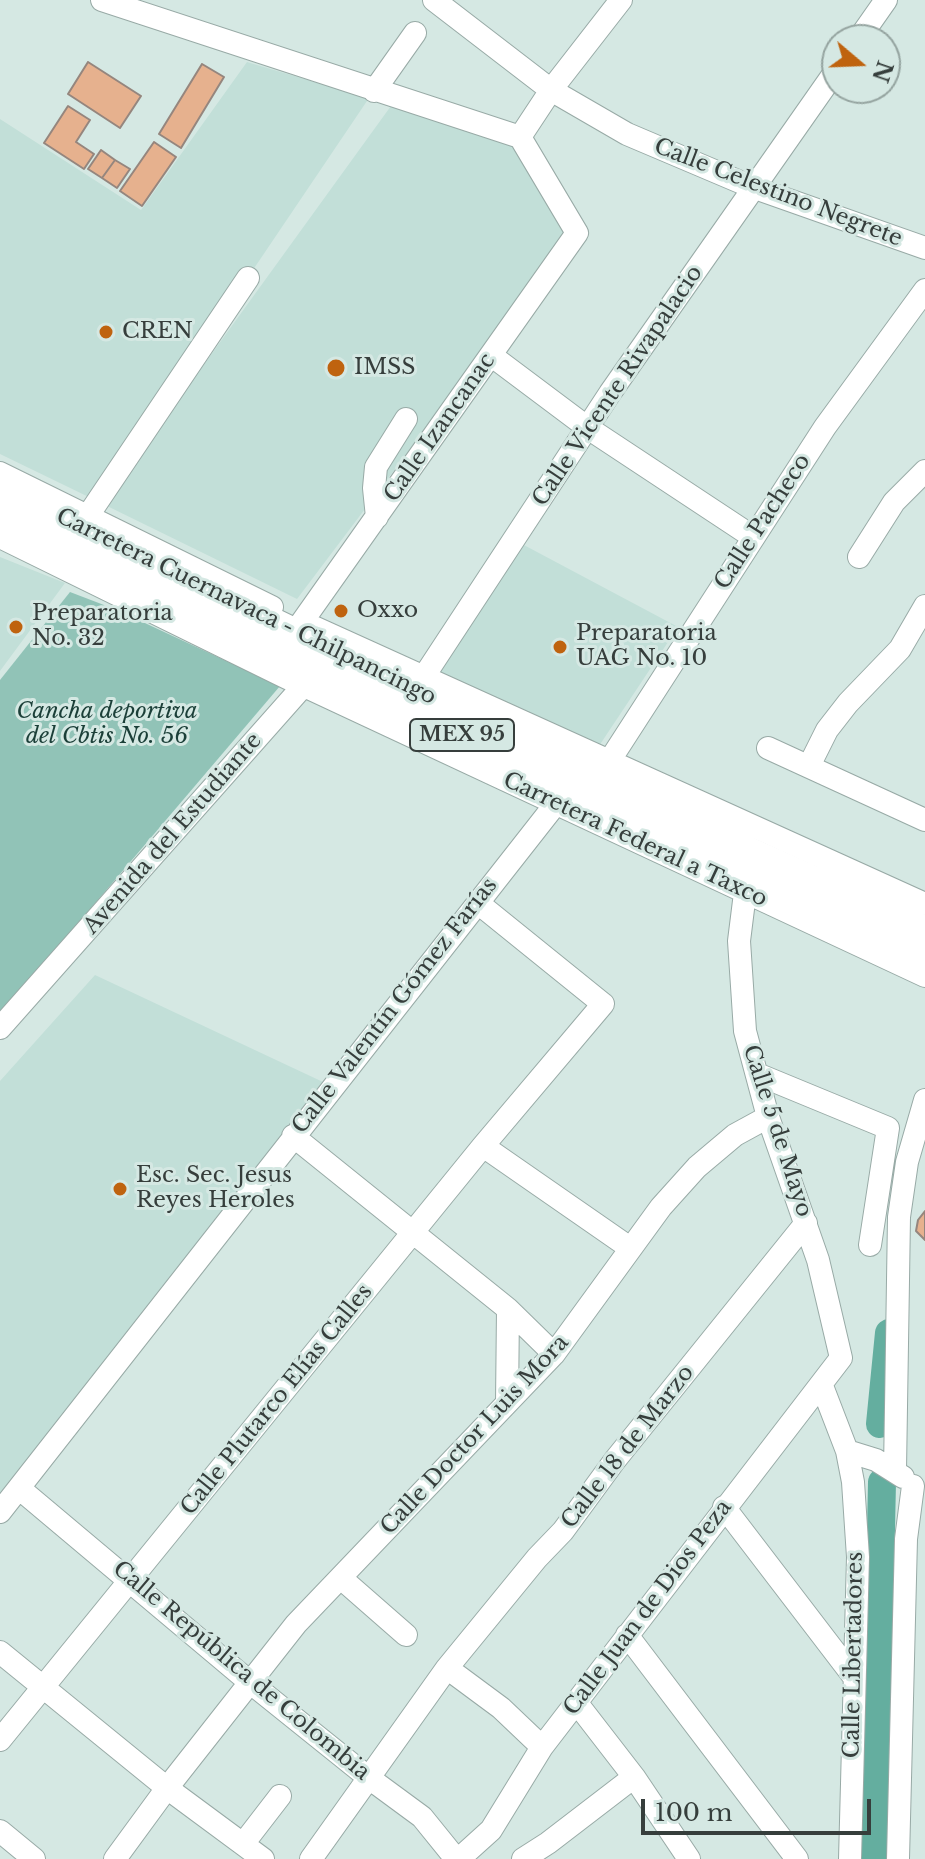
<!DOCTYPE html>
<html>
<head>
<meta charset="utf-8">
<style>
	body { margin:0 }
	#map { position:relative; width:925px; height:1859px; overflow:hidden; background:#d5e8e3; font-family:"Libre Baskerville",serif }
	canvas { display:block }
	.north { position:absolute; left:821px; top:24px; width:80px; height:80px; box-sizing:border-box; background:#d5e8e3; border:2px solid #95a4a0; border-radius:50%; rotate:109deg; font-size:22px; font-weight:700; line-height:32px; text-align:center; color:#363e3c }
	.north::after { content:''; display:block; margin:auto; width:28px; height:36px; background:#bf630f; clip-path:polygon(50% 0,100% 100%,50% 72%,0 100%) }
	.scale { position:absolute; left:641px; top:1799px; width:230px; height:36px; box-sizing:border-box; border:4px solid #363e3c; border-top:0; padding-left:10px; font-size:24px; line-height:28px; white-space:nowrap; color:#363e3c; -webkit-text-stroke:6px #d5e8e3; paint-order:stroke }
</style>
</head>
<body>
<div id="map">
<canvas width="925" height="1859"></canvas>
<div class="north">N</div>
<div class="scale">100 m</div>
</div>
<script>
const g = document.querySelector('canvas').getContext('2d');
g.lineJoin = 'round';
function fill(path, color) { g.fillStyle = color; g.fill(path, 'evenodd'); }
const shape = rows => new Path2D(rows.map(r => 'M' + r).join(''));
function stroke(path, color, width, dash) { g.strokeStyle = color; g.lineWidth = width; g.lineCap = dash ? 'butt' : 'round'; g.setLineDash(dash || []); g.stroke(path); }
function write(font, color, halo, rows, align = 'center') {
  g.font = font + ' "Libre Baskerville",serif'; g.lineWidth = 6; g.setLineDash([]); g.textBaseline = 'middle'; g.strokeStyle = halo; g.fillStyle = color; for (const [text, x, y, turn = 0] of rows) {
    g.save(); g.translate(x, y); g.rotate((+turn || 0) * Math.PI / 180); g.textAlign = isNaN(turn) ? turn : align; if (halo) g.strokeText(text, 0, 0); g.fillText(text, 0, 0); g.restore();
  }
}
fill(shape([
	[247,62,369,98,97,501,0,454,0,119,141,210],
	[396,99,517,140,574,232,297,599,103,504],
	[522,544,678,627,597,749,437,675],
	[0,557,65,583,0,671],
	[95,975,323,1082,0,1493,0,1081]
]), '#c2dfd8');
fill(shape([
	[70,592,117,610,280,686,0,1015,0,680]
]), '#91c3b7');
stroke(shape([
	[880,1424,889,1333],
	[874,1859,882,1482]
]), '#64ae9f', 28);
const building = shape([
	[88,62,141,96,120,128,68,94,88,62],
	[202,64,224,77,181,148,159,134,202,64],
	[68,106,90,120,76,142,94,154,84,169,44,143,68,106],
	[154,142,176,157,142,206,120,191,154,142],
	[101,150,115,160,102,178,88,169,101,150],
	[115,160,130,169,117,188,102,178,115,160],
	[925,1211,925,1240,916,1231,918,1220,925,1211]
]);
fill(building, '#e6b18e');
stroke(building, '#95867e', 2);
const minor = shape([
	[102,0,520,137,577,233,302,622],
	[434,0,551,90,627,134,752,187,925,248],
	[858,40,886,0],
	[374,91,415,33],
	[520,137,551,90,621,0],
	[492,356,588,428,753,537],
	[0,473,272,607],
	[377,517,374,488,376,467,406,419],
	[81,526,248,278],
	[0,537,287,678,925,976],
	[859,557,894,502,925,471],
	[307,624,925,904],
	[415,690,610,393,837,69],
	[768,748,925,820],
	[610,760,825,427,925,290],
	[809,766,827,730,848,703,900,649,925,606],
	[0,1028,312,676],
	[757,1074,888,1128,870,1245],
	[293,1136,508,1309,507,1403],
	[483,1146,630,1248],
	[508,1309,554,1354],
	[822,1386,847,1451,853,1482,858,1557,850,1859],
	[847,1451,876,1460,903,1477],
	[895,1470,899,1217,907,1162,925,1100],
	[20,1489,252,1684,369,1778,422,1817,456,1859],
	[724,1507,854,1677],
	[0,1512,565,792],
	[342,1579,406,1635],
	[627,1635,797,1859],
	[0,1652,167,1788,263,1859],
	[447,1668,501,1708,542,1747],
	[576,1702,634,1777,689,1859],
	[0,1740,483,1146,603,1004,478,903],
	[0,1831,34,1859],
	[243,1844,280,1796],
	[115,1859,167,1788,296,1624,554,1354,661,1207,697,1167,735,1135,768,1117],
	[311,1859,447,1668,537,1558,563,1531,615,1460,806,1223],
	[459,1859,491,1830,542,1747,841,1358,818,1260,768,1117,745,1031,739,941,749,861],
	[523,1859,548,1843,634,1777],
	[898,1859,906,1539,913,1486]
]);
const major = shape([
	[0,490,300,635,587,768,751,852,925,930],
	[0,516,318,668,571,785,745,875,925,954]
]);
stroke(minor, '#98aaa6', 24);
stroke(major, '#98aaa6', 30);
stroke(minor, '#fff', 22);
stroke(major, '#fff', 28);
for (const [x, y, r, color] of [
	[106,332,8,"#bf630f"],
	[336,368,10,"#bf630f"],
	[341,611,8,"#bf630f"],
	[16,627,8,"#bf630f"],
	[560,647,8,"#bf630f"],
	[120,1189,8,"#bf630f"]
]) { const dot = new Path2D(); dot.arc(x, y, r, 0, 2 * Math.PI); g.fillStyle = color; g.fill(dot); stroke(dot, '#d5e8e3', 3); }
for (const [x, y, w] of [
	[462,735,104]
]) { const box = new Path2D(); box.roundRect(x - w / 2, y - 16, w, 32, 6); g.fillStyle = '#d5e8e3'; g.fill(box); stroke(box, '#363e3c', 2); }
write('bold 20px', '#363e3c', null, [
	["MEX 95",462,735]
]);
write('22px', '#363e3c', '#d5e8e3', [
	["Calle Celestino Negrete",778,193,21],
	["Calle Vicente Rivapalacio",618,386,-56],
	["Calle Izancanac",440,428,-55],
	["Calle Pacheco",763,522,-57],
	["Carretera Cuernavaca - Chilpancingo",246,607,26],
	["Avenida del Estudiante",173,834,-49],
	["Carretera Federal a Taxco",635,840,25],
	["Calle Valentín Gómez Farías",395,1006,-52],
	["Calle 5 de Mayo",777,1131,72],
	["Calle Plutarco Elías Calles",277,1400,-51],
	["Calle Doctor Luis Mora",475,1435,-47],
	["Calle 18 de Marzo",628,1447,-52],
	["Calle Juan de Dios Peza",648,1608,-53],
	["Calle Libertadores",854,1655,-89],
	["Calle República de Colombia",241,1671,40]
]);
write('22px', '#363e3c', '#d5e8e3', [
	["CREN",122,332],
	["IMSS",354,368],
	["Oxxo",357,611],
	["Preparatoria",32,614],
	["No. 32",32,639],
	["Preparatoria",576,634],
	["UAG No. 10",576,659],
	["Esc. Sec. Jesus",136,1176],
	["Reyes Heroles",136,1201]
], 'left');
write('italic 22px', '#1b3f38', '#d5e8e3', [
	["Cancha deportiva",107,712],
	["del Cbtis No. 56",107,737]
]);
</script>
</body>
</html>
